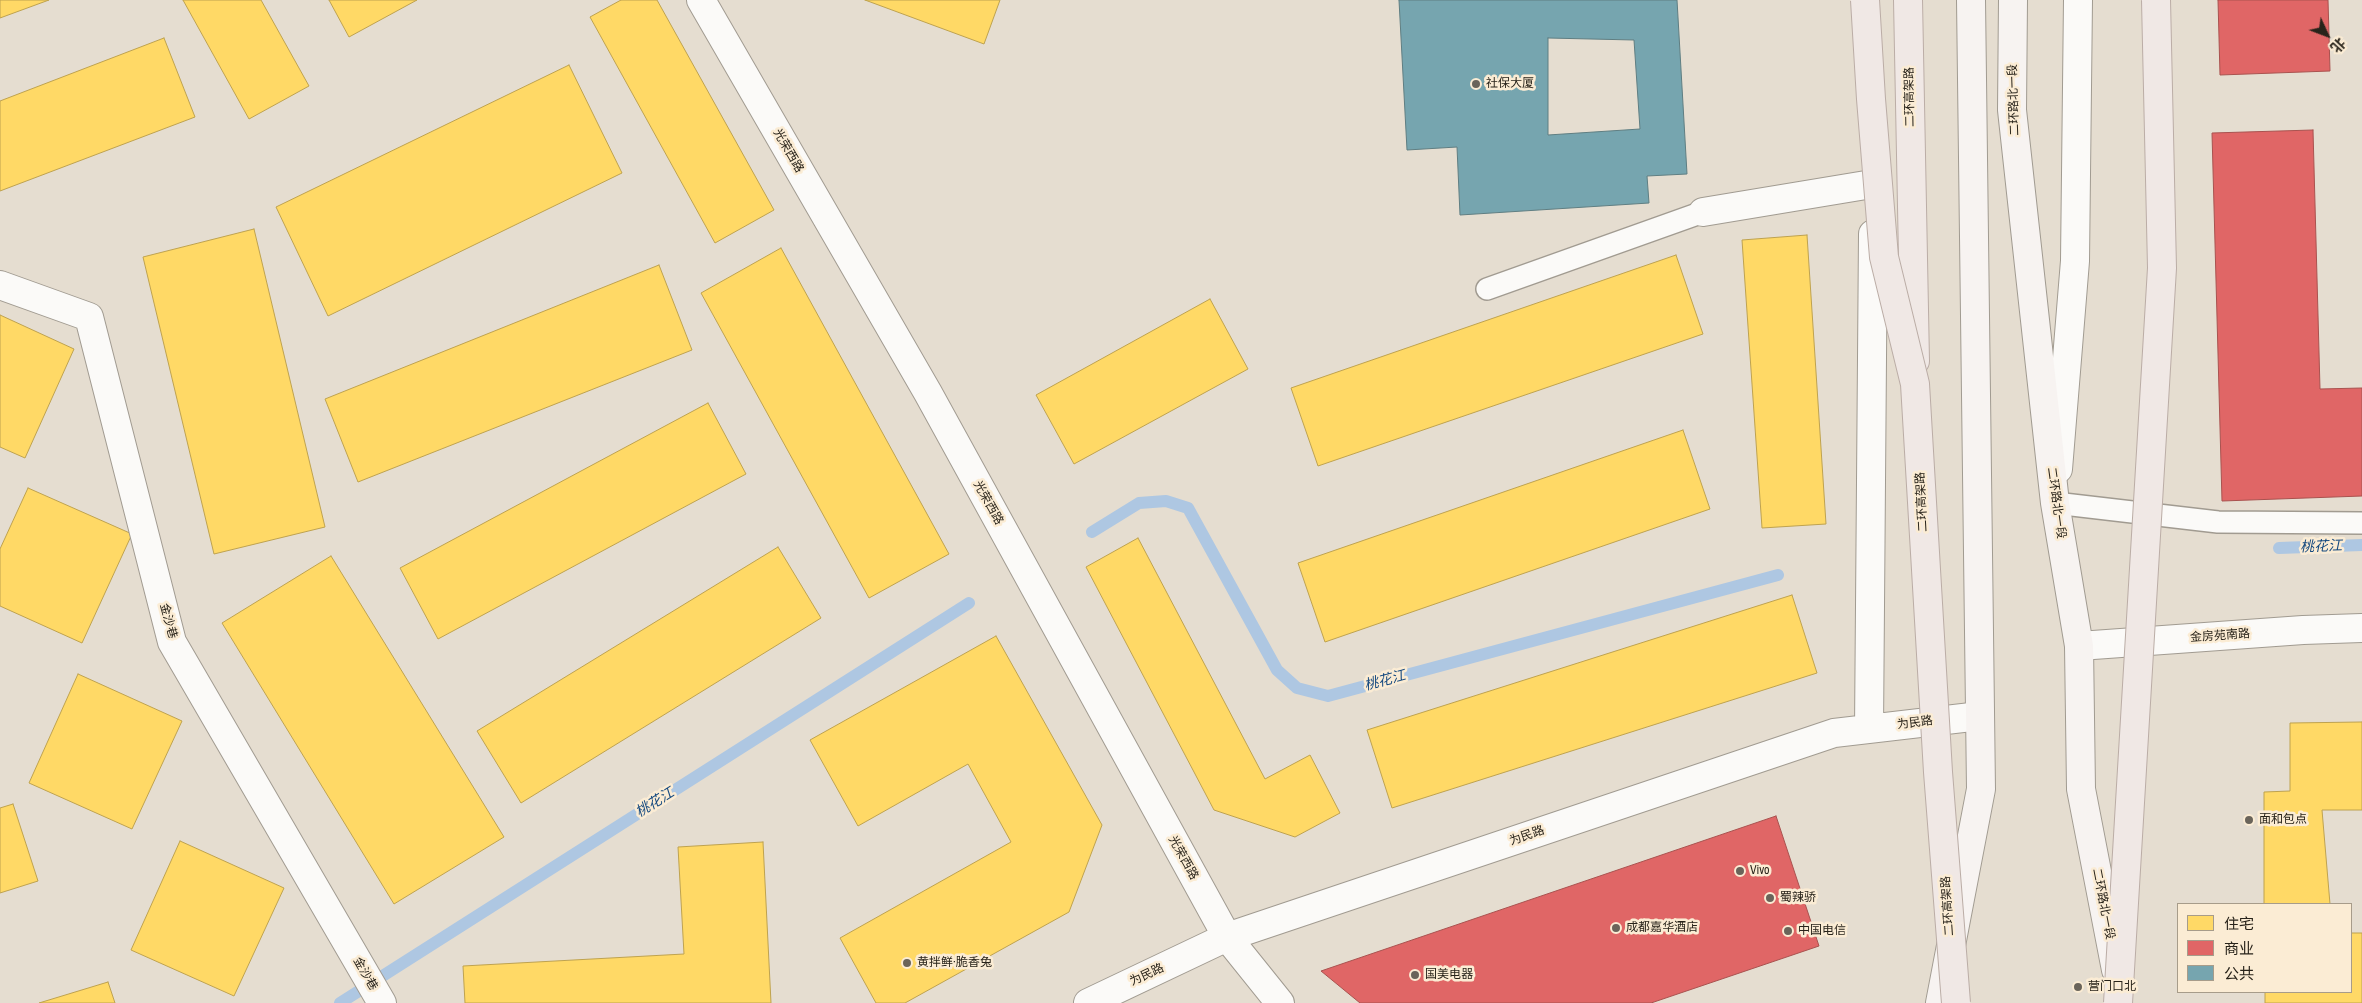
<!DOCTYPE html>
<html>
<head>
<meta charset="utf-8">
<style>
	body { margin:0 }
	#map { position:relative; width:2362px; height:1003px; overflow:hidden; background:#e5ddd0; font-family:"Archivo Narrow","Noto Sans SC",sans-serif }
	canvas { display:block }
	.legend { position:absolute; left:2177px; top:903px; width:175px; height:90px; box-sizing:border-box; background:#fbecd4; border:1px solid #a79c8a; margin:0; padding:6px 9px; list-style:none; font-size:15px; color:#28231a }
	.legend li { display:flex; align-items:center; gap:10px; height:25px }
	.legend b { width:25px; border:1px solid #a79c8a }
	.north { position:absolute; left:2302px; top:10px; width:50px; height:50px; -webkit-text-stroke:4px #fbecd4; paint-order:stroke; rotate:133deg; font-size:14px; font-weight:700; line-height:20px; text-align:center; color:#28231a }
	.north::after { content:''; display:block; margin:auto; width:18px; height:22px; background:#28231a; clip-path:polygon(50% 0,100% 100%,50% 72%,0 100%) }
</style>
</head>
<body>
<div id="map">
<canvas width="2362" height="1003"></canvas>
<ul class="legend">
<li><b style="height:14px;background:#ffd966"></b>住宅</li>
<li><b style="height:14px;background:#e06666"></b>商业</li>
<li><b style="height:14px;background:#76a5af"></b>公共</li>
</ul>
<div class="north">北</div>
</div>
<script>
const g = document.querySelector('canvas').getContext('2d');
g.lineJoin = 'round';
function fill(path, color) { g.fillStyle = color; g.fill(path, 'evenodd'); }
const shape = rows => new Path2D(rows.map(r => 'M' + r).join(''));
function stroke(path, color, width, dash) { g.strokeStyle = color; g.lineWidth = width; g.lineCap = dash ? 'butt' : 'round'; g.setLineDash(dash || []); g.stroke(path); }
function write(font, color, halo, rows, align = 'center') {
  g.font = font + ' "Archivo Narrow","Noto Sans SC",sans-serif'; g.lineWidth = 5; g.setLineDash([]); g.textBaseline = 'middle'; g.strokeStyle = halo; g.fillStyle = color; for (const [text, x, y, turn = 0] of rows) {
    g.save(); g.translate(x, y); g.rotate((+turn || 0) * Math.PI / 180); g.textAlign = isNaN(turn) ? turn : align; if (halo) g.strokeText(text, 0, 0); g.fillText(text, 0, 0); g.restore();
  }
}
const homes = shape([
	[0,0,49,0,0,18,0,0],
	[183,0,261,0,309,86,249,119,183,0],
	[329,0,417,0,349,37,329,0],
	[621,0,657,0,774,210,715,243,590,17,621,0],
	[865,0,1000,0,984,44,865,0],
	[164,38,195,117,0,191,0,101,164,38],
	[569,65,622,173,328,316,276,207,569,65],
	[254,229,325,527,214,554,143,257,254,229],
	[1807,235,1826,524,1762,528,1742,240,1807,235],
	[781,248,949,554,869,598,701,293,781,248],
	[1676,255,1703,334,1318,466,1291,388,1676,255],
	[659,265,692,350,358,482,325,399,659,265],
	[1210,299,1248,369,1074,464,1036,395,1210,299],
	[0,315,74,349,25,458,0,447,0,315],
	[708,403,746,474,438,639,400,568,708,403],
	[1683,430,1710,509,1325,642,1298,563,1683,430],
	[28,488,132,534,82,643,0,606,0,549,28,488],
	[1138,538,1265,779,1310,755,1340,813,1295,837,1214,810,1086,567,1138,538],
	[778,547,821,618,521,803,477,731,778,547],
	[331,556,504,837,394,904,222,623,331,556],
	[1792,595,1817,673,1392,808,1367,730,1792,595],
	[996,636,1102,825,1069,912,905,1003,876,1003,840,938,1011,842,968,764,858,826,810,740,996,636],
	[78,674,182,721,132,829,29,783,78,674],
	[2362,722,2362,810,2322,810,2330,904,2264,904,2264,792,2290,791,2290,723,2362,722],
	[13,804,38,881,0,893,0,808,13,804],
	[180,841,284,888,234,996,131,950,180,841],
	[763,842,771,1003,465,1003,463,966,684,954,678,847,763,842],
	[2351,933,2362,933,2362,1003,2265,1003,2265,992,2351,992,2351,933],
	[108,982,115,1003,39,1003,108,982]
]);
fill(homes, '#ffd966');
stroke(homes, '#bea24f', 1);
const shops = shape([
	[2218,0,2328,0,2330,71,2220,75,2218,0],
	[2313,130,2320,389,2362,388,2362,496,2222,501,2212,133,2313,130],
	[1776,816,1819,946,1651,1003,1360,1003,1321,971,1776,816]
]);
fill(shops, '#e06666');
stroke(shops, '#a9524f', 1);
const public = shape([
	[1399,0,1677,0,1687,174,1647,176,1649,203,1460,215,1457,147,1407,150,1399,0],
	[1548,38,1634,40,1640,129,1548,135,1548,38]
]);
fill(public, '#76a5af');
stroke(public, '#5f7e82', 1);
stroke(shape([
	[1092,532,1139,503,1166,501,1188,508,1277,670,1297,688,1328,696,1778,575],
	[2279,548,2362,545],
	[340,1003,969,603]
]), '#aec7e2', 12);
const service = shape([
	[1487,289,1703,212],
	[2055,503,2218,522,2362,523]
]);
const minor = shape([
	[701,0,928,393,1227,937,1280,1003],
	[1703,212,1872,184],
	[0,285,89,317,172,642,382,1003]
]);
const tertiary = shape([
	[2058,469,2075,261,2078,0],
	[2079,646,2303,630,2362,628],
	[1869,729,1873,234],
	[1088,1003,1227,937,1834,733,1980,716]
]);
const secondary = shape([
	[2013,0,2012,110,2055,503,2079,646,2081,789,2116,970],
	[1940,1003,1981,789,1971,0]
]);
const trunk = shape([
	[1908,0,1915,361]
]);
stroke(service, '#a19b91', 24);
stroke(minor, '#a19b91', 30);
stroke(tertiary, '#a19b91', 30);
stroke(secondary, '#a19b91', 30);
stroke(trunk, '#bbada6', 30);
stroke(service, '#fbfaf8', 21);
stroke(minor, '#fbfaf8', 28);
stroke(tertiary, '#fbfaf8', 28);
stroke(secondary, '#f7f3f1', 28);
stroke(trunk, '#f0e8e5', 28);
const trunkBridge = shape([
	[1865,0,1871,99,1884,257,1915,384,1938,772,1956,1003],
	[2118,1003,2162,268,2156,0]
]);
stroke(trunkBridge, '#bbada6', 30, []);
stroke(trunkBridge, '#f0e8e5', 28);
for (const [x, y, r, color] of [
	[1476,84,5,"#6a645a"],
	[2249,820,5,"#6a645a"],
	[1740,871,5,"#6a645a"],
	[1770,898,5,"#6a645a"],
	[1616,928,5,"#6a645a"],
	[1788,931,5,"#6a645a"],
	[907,963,5,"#6a645a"],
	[1415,975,5,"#6a645a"],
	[2078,987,5,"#6a645a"]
]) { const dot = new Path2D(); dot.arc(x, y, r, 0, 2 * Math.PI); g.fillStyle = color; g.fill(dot); stroke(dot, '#fbecd4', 2); }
write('12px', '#28231a', '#fbecd4', [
	["社保大厦",1486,84],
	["面和包点",2259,820],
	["Vivo",1750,871],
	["蜀辣骄",1780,898],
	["成都嘉华酒店",1626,928],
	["中国电信",1798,931],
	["黄拌鲜·脆香兔",917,963],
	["国美电器",1425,975],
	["营门口北",2088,987]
], 'left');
write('12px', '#28231a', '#fbecd4', [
	["二环高架路",1910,97,-91],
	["二环路北一段",2014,100,-92],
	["光荣西路",788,151,60],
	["二环高架路",1922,502,-93],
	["光荣西路",988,503,61],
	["二环路北一段",2056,503,82],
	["金沙巷",168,621,75],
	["金房苑南路",2220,636,-4],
	["为民路",1915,723,-7],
	["为民路",1527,836,-19],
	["光荣西路",1183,858,61],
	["二环路北一段",2103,904,79],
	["二环高架路",1948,906,-94],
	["金沙巷",365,974,60],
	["为民路",1147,975,-25]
]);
write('italic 14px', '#15497f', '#fbecd4', [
	["桃花江",2321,547,-2],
	["桃花江",1385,681,-15],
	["桃花江",655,803,-32]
]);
</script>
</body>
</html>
